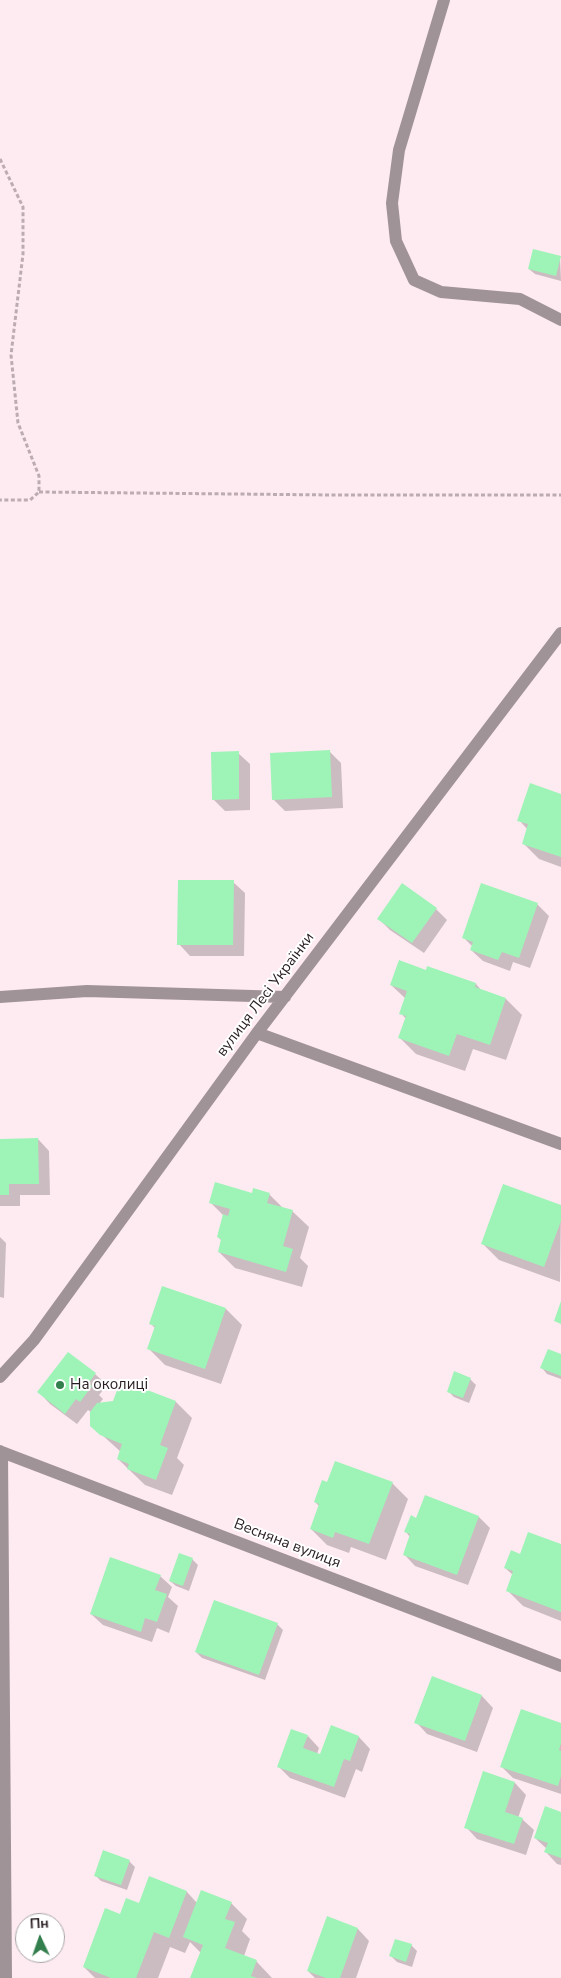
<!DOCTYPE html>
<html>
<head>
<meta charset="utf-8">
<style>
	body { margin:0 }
	#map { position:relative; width:561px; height:1978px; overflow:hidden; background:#feebf2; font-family:"Nunito Sans",sans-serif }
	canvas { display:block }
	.north { position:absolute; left:15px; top:1913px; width:50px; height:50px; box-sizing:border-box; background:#fff; border:1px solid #a9a5a6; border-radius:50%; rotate:357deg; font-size:14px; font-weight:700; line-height:20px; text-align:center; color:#281d21 }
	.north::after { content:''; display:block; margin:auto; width:18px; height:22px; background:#327e4c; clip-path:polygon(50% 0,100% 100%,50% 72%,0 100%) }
</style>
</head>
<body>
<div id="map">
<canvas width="561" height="1978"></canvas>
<div class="north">Пн</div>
</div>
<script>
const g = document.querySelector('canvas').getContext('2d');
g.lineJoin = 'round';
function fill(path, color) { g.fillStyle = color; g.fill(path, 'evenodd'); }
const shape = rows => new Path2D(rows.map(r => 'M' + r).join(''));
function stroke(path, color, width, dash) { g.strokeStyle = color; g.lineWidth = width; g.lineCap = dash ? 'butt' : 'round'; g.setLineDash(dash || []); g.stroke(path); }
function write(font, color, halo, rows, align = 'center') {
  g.font = font + ' "Nunito Sans",sans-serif'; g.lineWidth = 4; g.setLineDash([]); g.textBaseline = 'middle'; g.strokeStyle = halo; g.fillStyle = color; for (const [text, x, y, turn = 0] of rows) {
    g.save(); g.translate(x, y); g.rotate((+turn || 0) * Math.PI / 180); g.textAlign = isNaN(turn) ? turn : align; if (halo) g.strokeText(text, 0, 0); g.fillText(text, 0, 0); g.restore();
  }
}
fill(shape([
	[560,257,561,281,535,274,529,269],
	[329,751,341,763,343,808,285,811,274,800,271,754],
	[238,753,250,764,250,810,225,811,213,799],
	[561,796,561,867,539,859,523,843,528,830,519,820],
	[233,882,245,893,244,956,190,956,179,944],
	[537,904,549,916,530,968,513,962,510,971,483,961,471,950,473,947,463,937],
	[436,909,447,920,424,953,390,930,379,919],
	[428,968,476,984,482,991,506,999,522,1015,506,1060,473,1049,465,1071,416,1054,400,1038,406,1019,401,1013,406,999,391,985,427,972],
	[38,1139,49,1151,50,1195,20,1195,20,1206,0,1206,0,1140],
	[269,1194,284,1209,292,1211,309,1227,300,1258,308,1266,302,1287,235,1268,219,1252,222,1241,218,1237,224,1216,210,1202,252,1195],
	[561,1207,560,1282,499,1260,483,1244],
	[0,1237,6,1243,4,1298,0,1297],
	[226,1309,242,1325,221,1384,165,1365,149,1349,156,1329,151,1324],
	[561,1355,561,1379,547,1374,542,1368],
	[95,1374,107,1385,99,1395,103,1399,99,1404,114,1402,122,1382,176,1402,192,1418,177,1458,184,1465,172,1495,145,1485,118,1459,121,1452,91,1425,91,1412,88,1410,77,1424,50,1404,39,1392],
	[470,1379,476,1385,469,1403,454,1397,448,1391],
	[328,1483,392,1483,408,1499,386,1560,351,1547,349,1553,327,1545,311,1529,319,1506,315,1502],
	[479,1517,490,1528,468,1585,415,1566,404,1554,410,1537,406,1532,417,1519],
	[561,1545,561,1621,523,1606,507,1590,513,1575,505,1568,520,1555],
	[192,1559,198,1565,189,1591,176,1586,170,1581],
	[160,1576,172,1587,168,1597,178,1606,169,1633,157,1628,152,1642,103,1625,91,1614],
	[277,1624,283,1630,265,1680,202,1658,196,1652],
	[432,1678,482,1696,493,1708,477,1752,427,1734,416,1722],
	[561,1724,561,1794,513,1778,502,1767],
	[332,1727,359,1737,370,1749,362,1772,356,1769,345,1798,290,1778,278,1766,308,1736,319,1748,317,1754,321,1756],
	[483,1773,515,1783,526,1795,518,1818,522,1819,534,1830,526,1855,477,1839,466,1827],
	[561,1813,561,1865,557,1864,546,1852,547,1849,535,1838],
	[129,1861,135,1867,127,1890,101,1881,96,1876],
	[150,1878,187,1892,197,1903,231,1903,247,1919,242,1931,250,1939,244,1956,256,1961,272,1978,191,1978,201,1953,190,1942,185,1953,170,1947,158,1978,95,1978,84,1967,121,1915,140,1904],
	[327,1918,358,1929,369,1941,356,1978,315,1978,308,1971],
	[411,1945,417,1951,412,1967,397,1962,391,1956]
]), '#0003');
fill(shape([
	[533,249,561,256,556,276,528,269],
	[330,750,332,797,272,800,270,753],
	[239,751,239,799,212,800,211,752],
	[530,783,561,794,561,857,522,844,528,824,517,821],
	[178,880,234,880,233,945,177,945],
	[402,883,437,908,412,943,377,919],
	[481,883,538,903,519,958,502,952,498,960,470,950,473,942,462,938],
	[399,960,426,970,427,966,476,983,475,987,506,998,490,1045,457,1034,449,1056,398,1038,406,1016,399,1014,407,991,390,985],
	[38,1138,39,1184,9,1184,9,1195,0,1195,0,1139],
	[215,1182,252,1193,253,1188,270,1193,267,1203,293,1210,283,1246,293,1249,286,1272,218,1252,221,1239,217,1237,223,1214,228,1216,230,1209,209,1203],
	[503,1184,561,1205,561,1221,544,1267,481,1244],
	[162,1286,226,1308,205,1369,147,1349,155,1326,149,1324],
	[561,1301,561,1324,554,1321],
	[548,1349,561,1354,561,1376,540,1368],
	[68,1352,96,1373,88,1384,92,1386,80,1402,76,1399,65,1414,37,1392],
	[454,1371,471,1378,463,1398,447,1392],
	[121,1380,176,1401,160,1445,168,1448,156,1480,127,1469,129,1464,117,1459,122,1444,100,1435,90,1426,90,1412,97,1403,113,1401],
	[335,1461,393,1482,369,1544,335,1532,333,1538,310,1529,319,1504,314,1502,322,1480,327,1482],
	[425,1495,479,1516,457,1575,403,1555,410,1534,404,1532,411,1515,416,1518],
	[528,1532,561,1544,561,1612,506,1591,513,1571,504,1568,511,1550,520,1554],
	[179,1553,193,1558,183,1586,169,1581],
	[110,1557,161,1575,155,1590,167,1594,157,1622,145,1618,141,1632,90,1614],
	[214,1600,278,1623,259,1675,195,1652],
	[432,1676,482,1695,465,1741,414,1723],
	[521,1709,561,1723,561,1743,559,1750,561,1751,561,1776,558,1786,500,1767],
	[331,1725,359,1736,350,1761,344,1759,334,1787,277,1767,291,1729,308,1735,303,1748,320,1754],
	[483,1771,515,1782,505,1812,523,1818,514,1844,464,1828],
	[545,1806,561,1812,561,1858,544,1852,548,1843,534,1838],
	[103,1850,130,1860,121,1885,94,1876],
	[149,1876,187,1891,169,1938,154,1932,136,1978,111,1978,83,1967,105,1908,120,1914,126,1898,139,1903],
	[201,1890,232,1902,225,1919,235,1922,225,1948,257,1960,251,1976,257,1978,190,1978,203,1945,183,1937],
	[327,1916,358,1928,340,1978,326,1978,307,1971],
	[395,1939,412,1944,406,1962,389,1956]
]), '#9ef3b6');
stroke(shape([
	[0,159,23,207,23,254,11,355,18,423,39,476,39,492,30,500,0,500],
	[39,492,333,495,561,495]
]), '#bcacb2', 3, [4, 2.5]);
stroke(shape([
	[444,0,399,150,392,203,396,241,414,280,441,292,520,299,561,320],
	[0,997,87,991,285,997],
	[257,1033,561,1144],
	[0,1377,34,1340,257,1033,561,633],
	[0,1451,2,1452,6,1978],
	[2,1452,561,1666]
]), '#a09398', 12);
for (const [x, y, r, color] of [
	[60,1385,5,"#327e4c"]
]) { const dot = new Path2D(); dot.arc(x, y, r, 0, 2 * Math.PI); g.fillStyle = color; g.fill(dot); stroke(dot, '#fff', 2); }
write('15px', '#281d21', '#fff', [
	["вулиця Лесі Українки",266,995,-53],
	["Весняна вулиця",287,1544,21]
]);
write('15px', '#281d21', '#fff', [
	["На околиці",70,1385]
], 'left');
</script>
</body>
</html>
